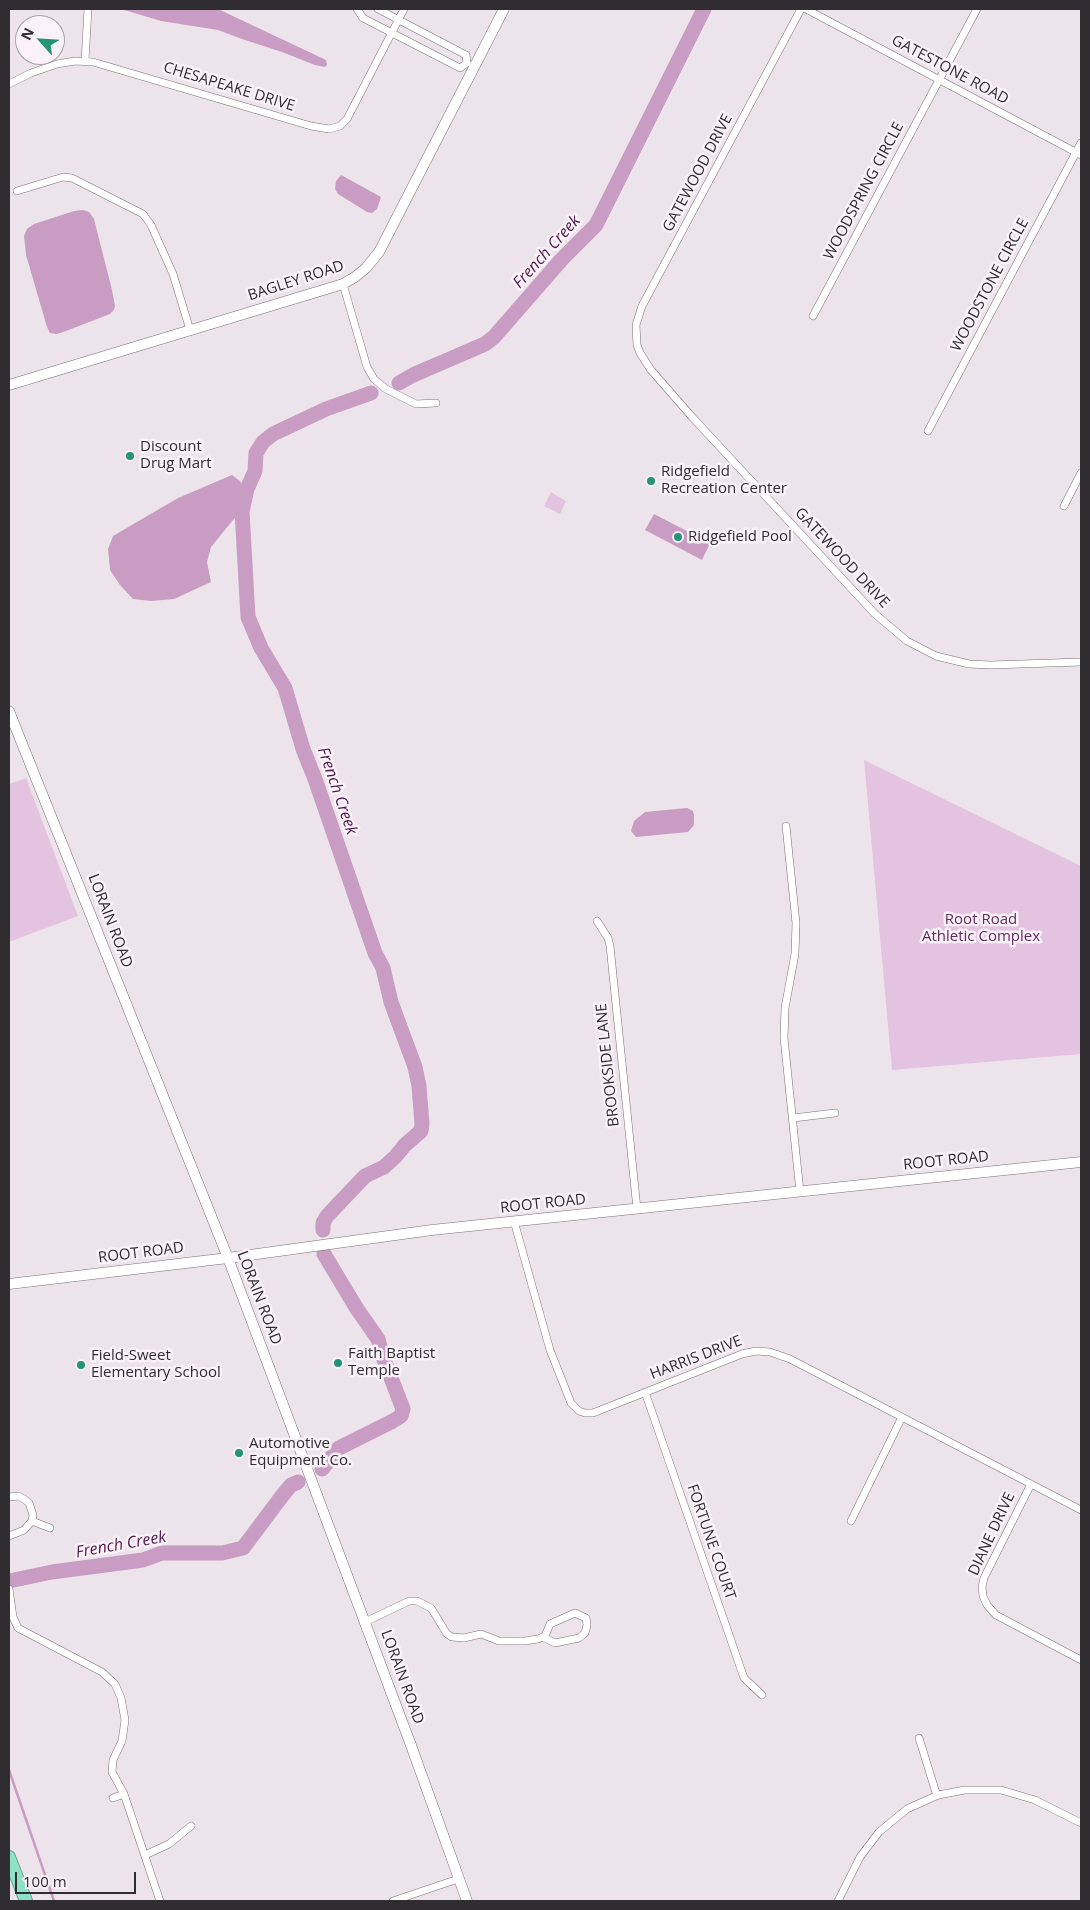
<!DOCTYPE html>
<html>
<head>
<meta charset="utf-8">
<style>
	body { margin:0 }
	#map { position:relative; width:1090px; height:1910px; overflow:hidden; background:#ede4eb; font-family:"Open Sans",sans-serif }
	canvas { display:block }
	.frame { position:absolute; inset:0; border:10px solid #302d30; pointer-events:none }
	.north { position:absolute; left:15px; top:15px; width:50px; height:50px; box-sizing:border-box; background:#faf1f9; border:1px solid #a9a3a9; border-radius:50%; rotate:296deg; font-size:14px; font-weight:700; line-height:20px; text-align:center; color:#302d30 }
	.north::after { content:''; display:block; margin:auto; width:18px; height:22px; background:#239476; clip-path:polygon(50% 0,100% 100%,50% 72%,0 100%) }
	.scale { position:absolute; left:15px; top:1872px; width:121px; height:22px; box-sizing:border-box; border:2px solid #302d30; border-top:0; padding-left:6px; font-size:15px; line-height:18px; white-space:nowrap; color:#302d30; -webkit-text-stroke:4px #faf1f9; paint-order:stroke }
</style>
</head>
<body>
<div id="map">
<canvas width="1090" height="1910"></canvas>
<div class="frame"></div>
<div class="north">N</div>
<div class="scale">100 m</div>
</div>
<script>
const g = document.querySelector('canvas').getContext('2d');
g.lineJoin = 'round';
function fill(path, color) { g.fillStyle = color; g.fill(path, 'evenodd'); }
const shape = rows => new Path2D(rows.map(r => 'M' + r).join(''));
function stroke(path, color, width, dash) { g.strokeStyle = color; g.lineWidth = width; g.lineCap = dash ? 'butt' : 'round'; g.setLineDash(dash || []); g.stroke(path); }
function write(font, color, halo, rows, align = 'center') {
  g.font = font + ' "Open Sans",sans-serif'; g.lineWidth = 5; g.setLineDash([]); g.textBaseline = 'middle'; g.strokeStyle = halo; g.fillStyle = color; for (const [text, x, y, turn = 0] of rows) {
    g.save(); g.translate(x, y); g.rotate((+turn || 0) * Math.PI / 180); g.textAlign = isNaN(turn) ? turn : align; if (halo) g.strokeText(text, 0, 0); g.fillText(text, 0, 0); g.restore();
  }
}
fill(shape([
	[551,492,566,501,560,514,544,506],
	[864,760,1081,866,1081,1054,892,1070],
	[26,778,78,916,9,942,9,784]
]), '#e4c3e0');
fill(shape([
	[121,9,218,9,326,60,327,65,325,67,315,65,282,52,242,39,218,30,161,21],
	[341,175,381,197,377,209,372,213,367,212,338,194,335,189,336,181],
	[83,210,89,212,94,219,112,290,115,306,114,310,110,314,66,331,57,334,50,333,47,327,26,255,24,236,27,229,34,224,74,211],
	[232,475,240,481,244,489,238,514,211,547,207,562,211,582,174,599,151,601,133,599,120,585,110,570,108,549,113,536,178,498],
	[654,514,710,543,702,560,645,530],
	[687,808,693,811,694,815,694,825,688,832,636,837,631,831,634,821,645,812]
]), '#c89cc3');
stroke(shape([
	[9,1770,54,1901]
]), '#c89cc3', 2.5);
stroke(shape([
	[399,383,413,375,485,344,494,337,562,259,596,225,704,9],
	[323,1230,323,1223,327,1216,365,1176,384,1167,395,1157,405,1145,421,1131,422,1124,419,1086,415,1067,391,1002,383,968,375,953,315,779,303,749,285,688,261,648,248,617,242,511,247,489,255,471,256,453,263,442,273,434,326,409,371,393],
	[322,1469,339,1448,393,1421,401,1416,403,1409,383,1357,378,1339,357,1309,324,1254],
	[9,1581,52,1572,143,1560,162,1553,222,1553,243,1548,282,1496,291,1485,298,1482]
]), '#c89cc3', 15);
const street = shape([
	[357,9,363,18,460,68,467,63],
	[378,9,466,55,467,63],
	[801,9,642,306,636,325,637,345,640,353,651,370,693,418,875,614,907,641,936,656,969,664,991,665,1081,662],
	[806,9,1081,155],
	[85,61,88,9],
	[9,84,31,73,57,64,75,61,93,62,311,126,329,129,340,126,347,119,404,9],
	[17,191,63,177,72,178,143,214,151,225,173,274,190,330],
	[343,284,367,367,374,379,386,389,416,404,436,403],
	[813,316,977,9],
	[928,431,1081,143],
	[1064,506,1081,473],
	[786,826,796,923,795,954,785,1008,784,1038,800,1192],
	[597,921,608,938,610,946,637,1209],
	[793,1118,835,1113],
	[514,1221,550,1350,571,1403,579,1411,585,1413,593,1413,742,1354,756,1351,770,1352,790,1359,1081,1510],
	[645,1392,744,1678,762,1695],
	[1031,1484,984,1578,982,1587,983,1596,987,1605,996,1615,1081,1660],
	[9,1497,18,1496,24,1499,29,1503,33,1515,32,1521,24,1530,9,1536],
	[32,1521,50,1528],
	[851,1521,902,1417],
	[9,1589,13,1617,18,1628,102,1672,115,1684,121,1698,125,1720,122,1741,113,1760,112,1772,124,1794,160,1901],
	[365,1622,409,1601,417,1601,431,1608,447,1634,452,1637,464,1638,481,1634,499,1641,525,1641,538,1639,543,1637,545,1636,550,1624,575,1613,586,1618,587,1625,585,1633,579,1638,555,1643,543,1637],
	[919,1738,937,1796],
	[113,1798,124,1794],
	[145,1855,169,1844,191,1826],
	[393,1901,458,1879],
	[838,1901,860,1857,879,1832,907,1809,938,1795,965,1790,1001,1790,1035,1800,1081,1823]
]);
const secondary = shape([
	[9,385,343,284,355,277,366,268,379,252,504,9],
	[9,711,228,1258,412,1748,467,1901],
	[9,1284,228,1258,432,1230,1081,1162]
]);
const highway = shape([
	[9,1857,26,1901]
]);
stroke(street, '#787077', 8);
stroke(secondary, '#787077', 11);
stroke(highway, '#6ca290', 14);
stroke(street, '#fff', 7);
stroke(secondary, '#fff', 10);
stroke(highway, '#8de1c4', 12);
for (const [x, y, r, color] of [
	[130,456,5,"#239476"],
	[651,481,5,"#239476"],
	[678,537,5,"#239476"],
	[338,1363,5,"#239476"],
	[81,1365,5,"#239476"],
	[239,1453,5,"#239476"]
]) { const dot = new Path2D(); dot.arc(x, y, r, 0, 2 * Math.PI); g.fillStyle = color; g.fill(dot); stroke(dot, '#faf1f9', 2); }
write('15px', '#302d30', '#faf1f9', [
	["GATESTONE ROAD",950,70,28],
	["CHESAPEAKE DRIVE",229,87,17],
	["GATEWOOD DRIVE",698,173,-62],
	["WOODSPRING CIRCLE",864,191,-62],
	["BAGLEY ROAD",296,281,-18],
	["WOODSTONE CIRCLE",990,285,-62],
	["GATEWOOD DRIVE",842,558,47],
	["LORAIN ROAD",110,921,69],
	["BROOKSIDE LANE",608,1065,-96],
	["ROOT ROAD",946,1161,-6],
	["ROOT ROAD",543,1204,-6],
	["ROOT ROAD",141,1253,-7],
	["LORAIN ROAD",259,1298,69],
	["HARRIS DRIVE",696,1358,-21],
	["DIANE DRIVE",992,1534,-65],
	["FORTUNE COURT",711,1542,71],
	["LORAIN ROAD",402,1677,70]
]);
write('15px', '#302d30', '#faf1f9', [
	["Discount",140,447],
	["Drug Mart",140,464],
	["Ridgefield",661,472],
	["Recreation Center",661,489],
	["Ridgefield Pool",688,537],
	["Faith Baptist",348,1354],
	["Temple",348,1371],
	["Field-Sweet",91,1356],
	["Elementary School",91,1373],
	["Automotive",249,1444],
	["Equipment Co.",249,1461]
], 'left');
write('15px', '#622c5e', '#faf1f9', [
	["Root Road",981,920],
	["Athletic Complex",981,937]
]);
write('italic 16px', '#4e194b', '#faf1f9', [
	["French Creek",547,252,-48],
	["French Creek",337,791,71],
	["French Creek",121,1545,-10]
]);
</script>
</body>
</html>
